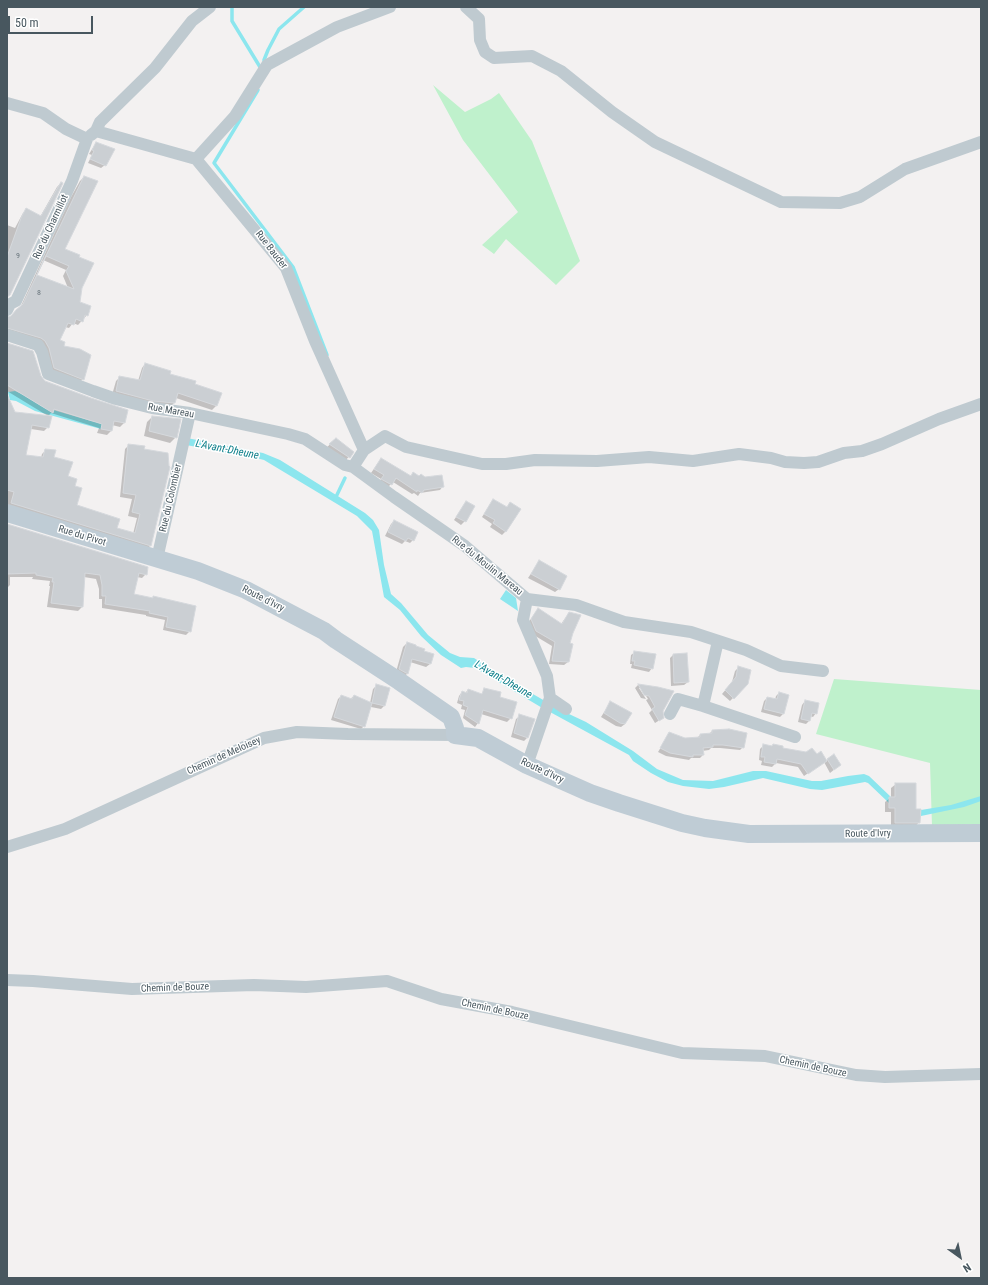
<!DOCTYPE html>
<html>
<head>
<meta charset="utf-8">
<style>
	body { margin:0 }
	#map { position:relative; width:988px; height:1285px; overflow:hidden; background:#f3f1f1; font-family:"Roboto Condensed",sans-serif }
	canvas { display:block }
	.frame { position:absolute; inset:0; border:8px solid #48575f; pointer-events:none }
	.north { position:absolute; left:940px; top:1237px; width:40px; height:40px; -webkit-text-stroke:3px #fff; paint-order:stroke; rotate:147deg; font-size:11px; font-weight:700; line-height:16px; text-align:center; color:#48575f }
	.north::after { content:''; display:block; margin:auto; width:14px; height:18px; background:#48575f; clip-path:polygon(50% 0,100% 100%,50% 72%,0 100%) }
	.scale { position:absolute; left:8px; top:16px; width:85px; height:18px; box-sizing:border-box; border:2px solid #48575f; border-top:0; padding-left:5px; font-size:12px; line-height:14px; white-space:nowrap; color:#48575f; -webkit-text-stroke:3px #fff; paint-order:stroke }
</style>
</head>
<body>
<div id="map">
<canvas width="988" height="1285"></canvas>
<div class="frame"></div>
<div class="north">N</div>
<div class="scale">50 m</div>
</div>
<script>
const g = document.querySelector('canvas').getContext('2d');
g.lineJoin = 'round';
function fill(path, color) { g.fillStyle = color; g.fill(path, 'evenodd'); }
const shape = rows => new Path2D(rows.map(r => 'M' + r).join(''));
function stroke(path, color, width, dash) { g.strokeStyle = color; g.lineWidth = width; g.lineCap = dash ? 'butt' : 'round'; g.setLineDash(dash || []); g.stroke(path); }
function write(font, color, halo, rows, align = 'center') {
  g.font = font + ' "Roboto Condensed",sans-serif'; g.lineWidth = 3; g.setLineDash([]); g.textBaseline = 'middle'; g.strokeStyle = halo; g.fillStyle = color; for (const [text, x, y, turn = 0] of rows) {
    g.save(); g.translate(x, y); g.rotate((+turn || 0) * Math.PI / 180); g.textAlign = isNaN(turn) ? turn : align; if (halo) g.strokeText(text, 0, 0); g.fillText(text, 0, 0); g.restore();
  }
}
fill(shape([
	[433,85,465,112,491,99,499,93,532,141,580,261,556,285,506,239,494,254,482,245,518,212,463,140],
	[834,679,981,690,981,824,932,826,930,763,816,734]
]), '#bff1cc');
fill(shape([
	[15,391,24,395,43,407,91,421,103,423,101,429,35,411,16,401,10,400,8,392],
	[187,438,263,453,280,460,365,513,373,520,379,530,384,565,391,594,401,603,428,635,450,653,460,657,474,658,500,675,545,701,544,709,475,668,466,667,461,668,441,655,421,636,400,610,384,597,372,531,357,516,264,460,252,457,186,445],
	[506,590,516,598,518,611,500,599],
	[553,705,569,714,586,722,633,751,657,769,683,780,713,781,753,771,766,771,812,781,821,781,848,776,864,774,869,776,891,797,889,797,889,803,868,783,865,782,822,790,810,789,763,778,724,787,709,789,683,786,668,782,651,773,633,761,629,755,550,712],
	[981,796,981,801,964,807,921,816,921,810,951,805]
]), '#8ce6ee');
fill(shape([
	[96,143,105,165,101,168,88,163,92,155,89,154],
	[84,177,63,249,81,288,79,303,87,315,78,325,73,323,69,328,65,327,59,340,83,379,79,383,50,372,45,353,7,333,7,318,10,318,20,308,71,197,80,181],
	[43,260,66,270,63,276,68,288,36,276],
	[61,183,9,295,7,297,7,225,15,228,23,213,27,209,40,217,57,187],
	[7,344,44,382,124,423,120,427,112,425,111,431,107,435,97,433,99,428,51,413,48,416,7,391],
	[145,364,169,375,221,394,216,406,212,410,176,398,174,403,170,407,112,395,116,381,120,377,138,381,142,368],
	[7,396,14,413,48,427,44,431,31,429,25,455,41,458,42,454,46,450,53,458,74,486,75,505,116,528,133,534,137,518,128,516,132,499,120,497,125,449,129,445,151,545,147,549,7,507],
	[152,417,176,437,170,443,144,436,147,422],
	[336,439,353,452,345,461,326,448],
	[378,463,410,476,414,473,419,477,443,486,440,490,420,493,418,496,414,493,412,494,393,482,387,488,379,482,381,479,371,473],
	[493,500,506,531,502,535,490,527,492,524,482,517],
	[466,502,465,521,461,525,454,520],
	[394,521,413,540,410,543,405,541,402,544,385,536,391,524],
	[7,525,146,574,142,578,137,577,133,595,152,599,153,597,190,631,186,635,163,630,165,620,146,616,146,615,102,608,102,599,99,599,99,589,96,579,84,577,82,607,78,611,47,607,50,586,49,586,50,581,32,579,33,577,10,577,10,585,7,588],
	[539,562,559,589,555,592,528,578],
	[538,609,561,624,569,613,568,662,564,665,549,664,552,646,532,634,528,623],
	[407,643,430,664,426,667,410,662,407,674,403,677,396,672,403,647],
	[635,652,652,668,649,672,631,668,632,664,630,664,631,655],
	[686,654,688,682,684,685,671,686,670,658,673,655],
	[738,668,747,684,730,701,722,694,732,682,735,671],
	[638,685,658,688,663,718,655,723,649,713,652,710,646,700,648,699,641,688,639,688,646,699,641,698,635,688],
	[376,686,388,689,384,706,381,709,371,707,364,726,361,729,331,720,338,699,341,696,350,699,354,696,370,703,373,689],
	[485,689,500,692,498,697,511,718,507,722,481,714,478,723,475,727,463,718,465,710,461,709,462,705,457,703,459,696,462,692,465,693,468,690,481,695],
	[779,693,784,713,780,717,761,712,764,701,767,698,775,700,776,696],
	[805,701,816,713,813,717,810,716,810,720,806,724,798,722,802,705],
	[610,703,625,724,621,727,616,726,601,717],
	[520,716,527,738,524,741,511,737,516,719],
	[712,731,743,747,740,750,720,748,711,748,709,750,702,751,703,755,700,758,691,758,689,760,666,756,658,752,669,734,685,739,697,738,700,735,709,734],
	[764,745,771,747,773,745,781,748,817,755,826,761,833,756,840,765,830,773,824,762,804,776,798,767,776,763,772,767,761,765,762,761,759,760,760,749],
	[896,784,915,810,919,822,915,827,891,827,891,812,885,812,885,802,890,798,891,798,891,788]
]), '#0003');
stroke(shape([
	[232,7,232,21,260,67],
	[265,64,264,60,268,50,279,29,304,7],
	[258,90,214,163,293,267,327,355],
	[335,499,345,478]
]), '#8ce6ee', 3.5);
const building = shape([
	[96,142,115,149,106,166,90,159,94,151,92,150,96,142],
	[84,176,98,181,65,249,80,255,79,257,94,263,82,288,80,302,91,306,88,316,85,315,83,322,76,319,74,325,68,323,60,340,65,342,64,346,80,349,91,355,84,380,54,368,49,348,45,341,41,338,7,328,7,317,11,316,16,310,23,304,84,176],
	[46,256,69,266,66,271,74,289,37,275,46,256],
	[61,182,63,183,10,295,7,297,7,257,21,218,26,208,41,216,61,182],
	[7,343,33,351,41,376,45,381,91,398,128,410,125,423,114,421,112,431,101,429,102,424,54,409,53,413,7,385,7,343],
	[145,363,171,371,170,374,196,381,195,384,222,393,217,406,178,393,175,403,153,401,116,391,119,376,140,380,145,363],
	[7,394,15,412,52,416,49,428,32,425,26,455,43,457,45,449,56,450,54,457,73,462,68,476,77,479,75,486,82,488,77,505,120,519,117,528,135,533,140,514,132,512,136,495,123,493,128,444,145,446,144,449,168,453,169,466,170,467,151,546,11,503,14,492,7,490,7,394],
	[152,416,181,419,177,438,149,431,152,416],
	[336,438,354,452,350,458,329,444,336,438],
	[381,458,411,476,413,472,419,476,421,474,425,477,442,475,444,487,424,490,422,493,417,490,417,492,396,478,392,485,381,479,384,475,374,469,381,458],
	[493,499,507,507,510,502,521,509,506,532,493,523,495,520,484,514,493,499],
	[466,501,475,506,466,522,456,517,466,501],
	[394,520,418,532,414,541,408,538,406,541,388,532,394,520],
	[7,524,148,567,147,575,139,573,134,594,153,598,153,596,196,606,191,632,166,627,168,617,149,613,150,611,105,604,106,596,102,596,102,585,100,575,85,573,83,607,51,603,54,582,52,582,53,578,36,575,36,573,7,574,7,524],
	[539,560,567,576,560,590,531,574,539,560],
	[538,608,562,624,569,612,581,615,573,633,570,643,573,644,569,662,552,661,555,642,536,631,531,619,538,608],
	[407,642,416,645,416,646,425,649,424,651,434,654,431,664,412,659,408,674,399,669,407,642],
	[634,651,656,654,653,669,634,665,635,661,632,661,634,651],
	[687,653,689,682,674,683,673,654,687,653],
	[738,666,751,670,748,684,734,699,725,690,736,677,738,666],
	[376,684,390,688,385,706,372,703,365,727,334,717,341,695,352,699,354,695,372,703,376,684],
	[638,684,658,687,674,691,663,711,664,718,659,721,652,709,655,707,649,696,644,695,638,684],
	[484,688,501,692,500,697,517,702,512,719,483,710,479,724,465,715,468,707,463,705,464,701,459,700,462,691,467,693,468,689,482,694,484,688],
	[779,692,789,695,784,714,764,709,767,697,777,699,779,692],
	[805,700,819,703,817,714,812,713,810,721,801,719,805,700],
	[610,701,632,713,625,724,620,723,604,713,610,701],
	[519,714,535,719,528,738,514,733,519,714],
	[729,729,747,733,744,748,723,745,713,745,713,747,703,748,704,755,693,755,693,757,670,753,660,748,669,732,685,738,700,737,700,734,712,733,712,730,729,729],
	[763,744,772,746,773,744,783,746,783,748,806,752,812,748,817,754,821,751,827,761,808,774,801,764,777,759,776,764,764,762,765,757,761,757,763,744],
	[834,754,841,765,834,770,827,759,834,754],
	[895,783,916,783,916,809,921,809,920,823,895,823,895,808,889,808,889,797,895,797,895,783]
]);
fill(building, '#cbcfd3');
stroke(building, '#d5d8dc', 1);
stroke(shape([
	[466,7,479,19,480,40,485,52,494,58,532,56,561,71,612,112,655,142,781,202,840,203,860,197,905,169,981,142],
	[7,103,43,113,66,129,87,139],
	[96,131,196,159,286,268,315,341,364,450],
	[91,135,96,131,100,122,155,68,192,21,210,7],
	[196,159,235,116,267,65,337,27,390,7],
	[7,310,10,304,16,301,72,181,87,139],
	[7,335,38,345,42,352,48,374,93,391,116,399,152,408,190,413,288,434,305,439,345,465,353,467,394,497,465,546,527,599,576,605,624,622,691,632,746,650,781,666,823,671],
	[353,467,364,450,385,436,406,447,482,464,506,464,535,460,597,461,649,457,693,461,739,454,771,458,785,462,804,463,818,462,844,453,862,451,882,444,939,419,981,404],
	[157,559,190,413],
	[718,641,703,706,795,737],
	[550,698,566,709],
	[670,714,678,699,703,706],
	[527,765,550,698,547,676,523,620,527,599],
	[7,847,65,829,264,738,297,732,348,734,455,735],
	[7,980,33,981,132,989,254,985,306,987,387,981,441,999,512,1012,682,1053,765,1056,856,1075,885,1077,981,1074]
]), '#bfcad0', 12);
stroke(shape([
	[7,513,198,571,246,590,324,631,336,640,399,681,451,717,455,728,455,735,478,738,527,765,590,793,619,803,682,823,705,828,749,834,981,833]
]), '#bfccd5', 18);
write('8px', '#69757c', null, [
	["9",18,256],
	["8",39,293]
]);
write('10px', '#48575f', '#fff', [
	["Rue du Charmillot",51,227,-65],
	["Rue Bauder",271,250,52],
	["Rue Mareau",171,411,10],
	["Rue du Colombier",171,498,-77],
	["Rue du Pivot",82,536,17],
	["Rue du Moulin Mareau",487,566,39],
	["Route d'Ivry",263,599,27],
	["Chemin de Meloisey",224,756,-24],
	["Route d'Ivry",542,771,25],
	["Route d'Ivry",868,834,-1],
	["Chemin de Bouze",175,988,-2],
	["Chemin de Bouze",495,1010,12],
	["Chemin de Bouze",813,1067,12]
]);
write('italic 11px', '#0b7e89', '#fff', [
	["L'Avant-Dheune",227,450,11],
	["L'Avant-Dheune",503,680,30]
]);
</script>
</body>
</html>
